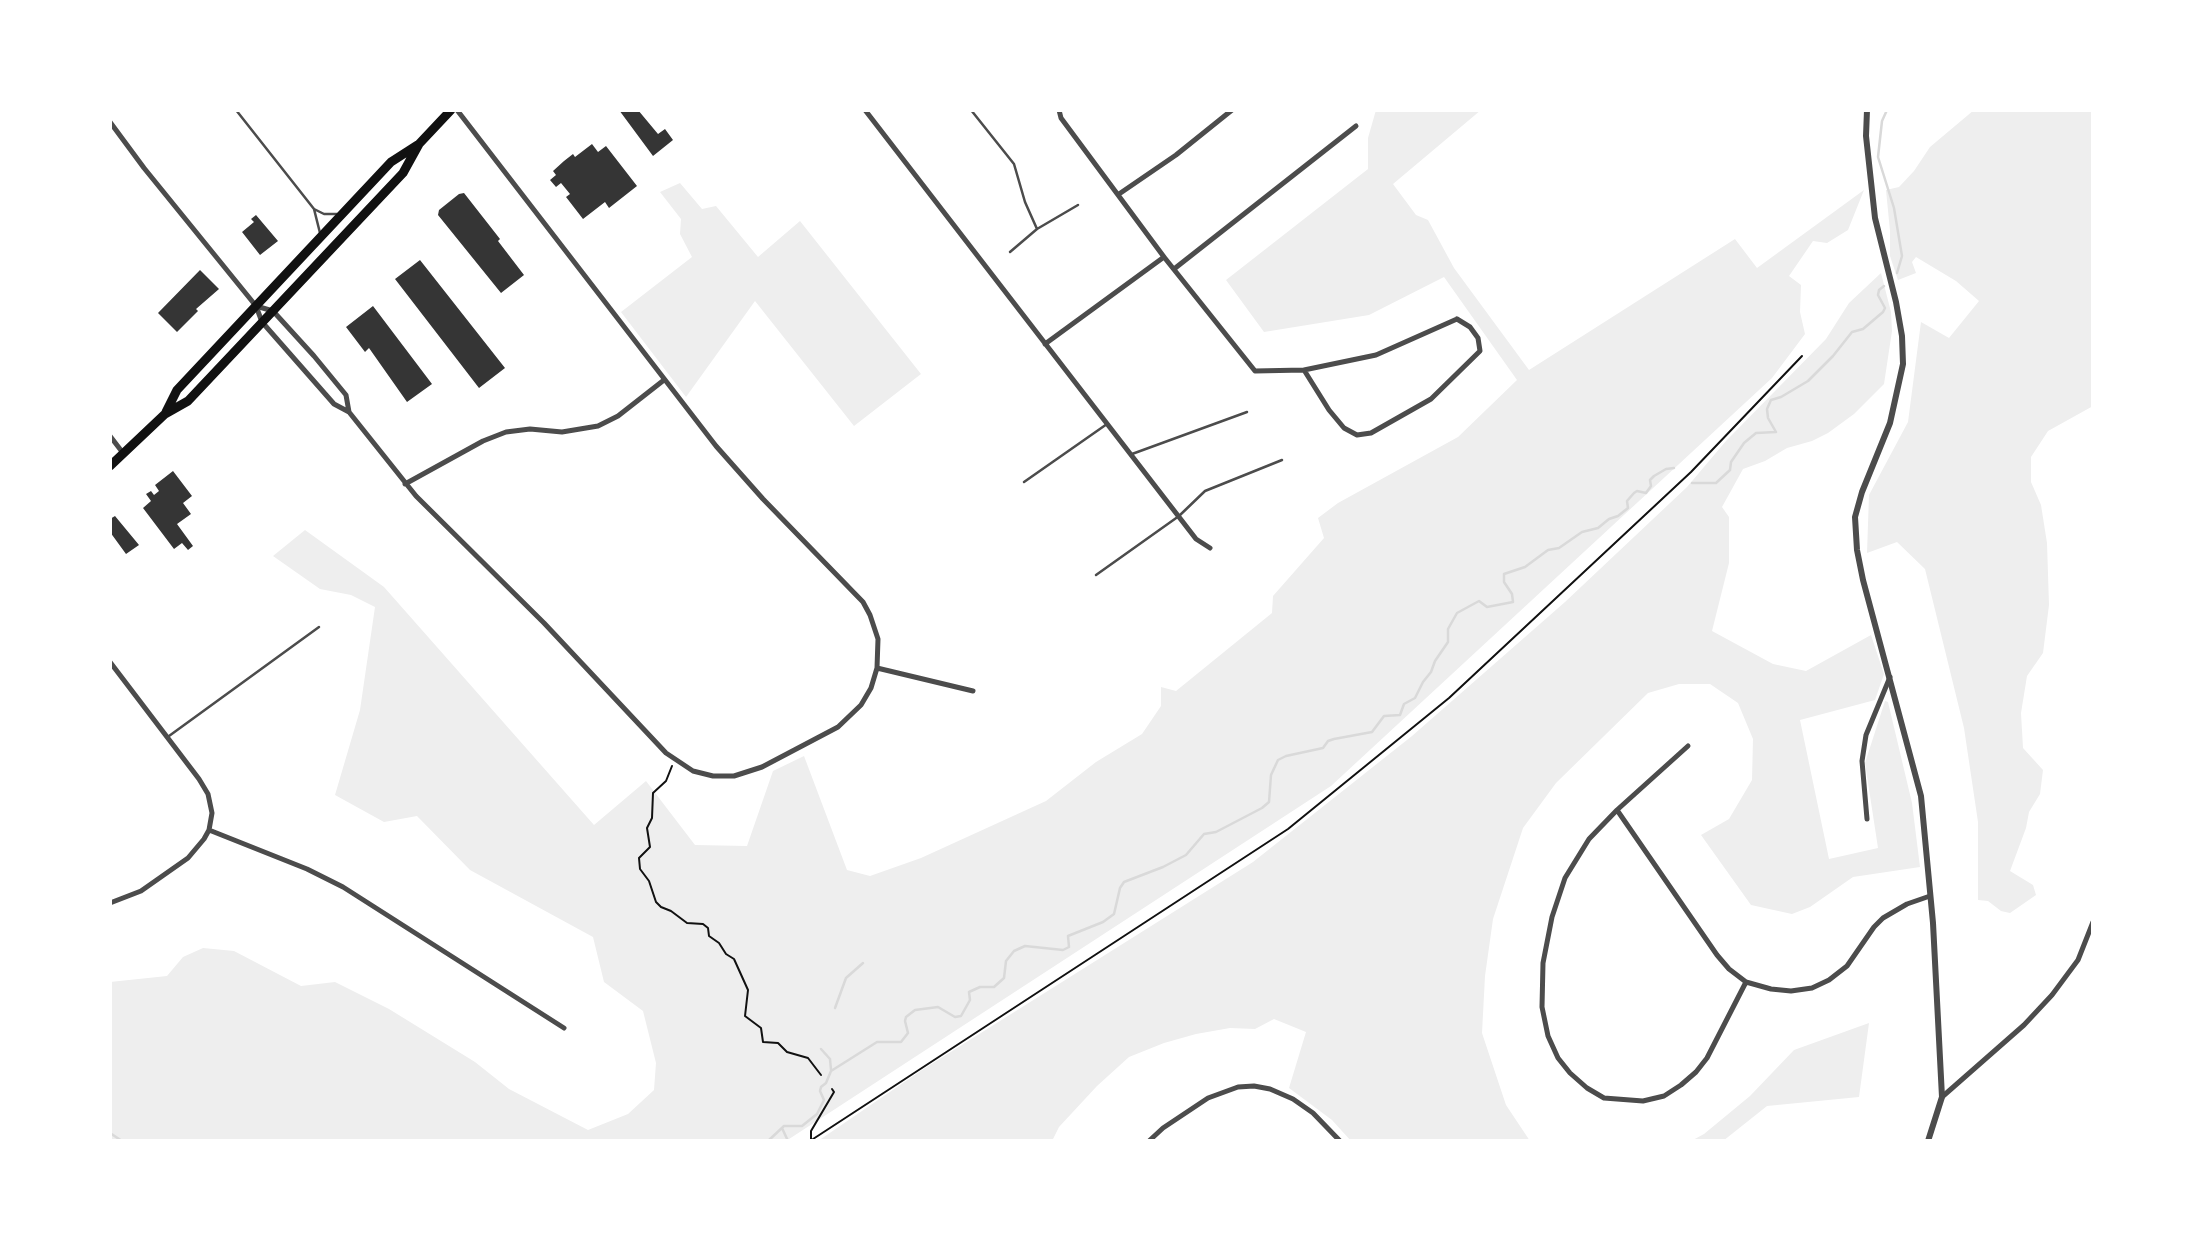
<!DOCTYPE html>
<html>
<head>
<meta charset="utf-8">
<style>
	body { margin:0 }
	#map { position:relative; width:2203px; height:1251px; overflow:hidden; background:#fff; font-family:"Fira Sans Condensed",sans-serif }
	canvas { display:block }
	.frame { position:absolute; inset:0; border:112px solid #fff; pointer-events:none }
</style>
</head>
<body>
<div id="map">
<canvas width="2203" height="1251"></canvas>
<div class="frame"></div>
</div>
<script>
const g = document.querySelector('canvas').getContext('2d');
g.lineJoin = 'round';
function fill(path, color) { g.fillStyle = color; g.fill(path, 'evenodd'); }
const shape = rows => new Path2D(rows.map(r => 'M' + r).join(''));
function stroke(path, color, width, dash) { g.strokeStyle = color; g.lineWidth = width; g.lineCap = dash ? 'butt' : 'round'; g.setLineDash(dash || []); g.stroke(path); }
fill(shape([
	[1376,110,1481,110,1393,184,1416,215,1428,220,1454,268,1529,370,1735,239,1757,268,1864,190,1848,230,1827,243,1813,241,1789,276,1801,285,1800,312,1805,334,1772,378,1331,786,786,1141,110,1141,110,982,167,976,183,957,203,948,234,951,301,986,335,982,389,1009,475,1062,509,1089,588,1130,628,1114,654,1090,656,1063,643,1011,604,982,593,937,470,870,417,816,384,822,335,795,360,710,375,607,351,595,320,589,273,556,305,530,384,587,594,825,646,781,695,845,747,846,773,771,804,756,847,870,870,876,921,858,1046,801,1096,762,1142,734,1161,706,1161,687,1176,691,1272,613,1273,596,1324,538,1318,518,1338,503,1458,437,1517,380,1444,277,1369,315,1264,332,1226,280,1368,169,1368,138],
	[1974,110,2093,110,2093,406,2048,431,2031,457,2031,482,2041,505,2047,543,2049,605,2043,653,2027,676,2021,713,2023,748,2043,770,2040,794,2029,812,2026,828,2010,871,2033,885,2036,895,2010,913,2001,911,1988,901,1978,900,1978,822,1964,728,1925,569,1897,542,1867,553,1869,495,1908,422,1921,322,1949,338,1979,301,1956,281,1916,257,1912,262,1916,273,1898,280,1890,256,1890,231,1886,190,1899,187,1914,171,1930,147],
	[680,183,702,209,716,206,758,257,800,221,921,374,854,426,755,301,686,397,621,312,692,257,680,234,681,219,660,192],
	[1881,273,1891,312,1892,331,1884,384,1854,414,1828,433,1812,441,1787,448,1765,461,1743,469,1722,507,1729,517,1729,563,1712,631,1773,664,1806,671,1871,635,1884,674,1875,700,1800,720,1829,859,1878,848,1865,763,1885,701,1888,702,1912,803,1920,867,1853,877,1810,907,1792,914,1751,905,1701,835,1729,819,1752,780,1753,739,1738,703,1710,684,1679,684,1648,693,1556,783,1523,828,1493,919,1485,976,1482,1033,1506,1105,1530,1141,1351,1141,1332,1120,1289,1088,1306,1032,1274,1019,1255,1029,1230,1028,1196,1034,1164,1043,1129,1057,1097,1086,1059,1127,1052,1141,818,1141,922,1070,1253,862,1412,736,1565,602,1687,487,1726,441,1826,339,1849,303],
	[1869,1023,1859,1097,1767,1106,1723,1141,1691,1141,1704,1134,1750,1096,1794,1050]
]), '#eee');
stroke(shape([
	[1887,110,1882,121,1878,157,1894,208,1902,256,1897,273],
	[1692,483,1716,483,1730,470,1731,462,1744,443,1756,433,1776,432,1768,418,1767,409,1771,400,1781,397,1808,381,1833,356,1852,332,1863,329,1883,312,1885,308,1878,295,1879,290,1884,286],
	[835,1008,846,978,863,963],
	[821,1049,830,1059,831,1070],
	[782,1128,788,1141],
	[110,1133,122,1141],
	[748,1141,751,1141],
	[768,1141,784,1126,802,1126,817,1114,824,1100,820,1091,821,1087,826,1083,831,1071,877,1042,901,1042,908,1033,905,1021,906,1017,915,1010,938,1007,955,1017,961,1016,970,1000,969,992,980,987,994,987,1004,978,1006,961,1014,951,1025,946,1063,950,1069,947,1068,936,1103,922,1114,914,1120,888,1124,882,1163,867,1186,855,1204,834,1216,832,1262,808,1269,802,1271,775,1278,760,1286,756,1323,748,1328,741,1334,739,1372,732,1384,716,1400,715,1404,704,1415,698,1423,682,1431,672,1435,661,1448,642,1448,629,1457,613,1479,601,1487,607,1513,602,1512,594,1504,582,1504,574,1525,567,1548,550,1559,548,1582,532,1598,528,1609,519,1618,516,1628,508,1627,501,1634,493,1637,491,1646,493,1651,486,1650,480,1654,476,1666,469,1674,468]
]), '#d9d9d9', 2.5);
fill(shape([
	[619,110,638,110,658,134,665,129,673,140,653,156],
	[592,144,598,152,606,146,637,186,609,208,605,202,583,219,566,197,570,194,561,183,556,187,550,180,556,175,553,171,564,161,573,154,575,157],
	[464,193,500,239,498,241,524,275,501,293,438,215,439,210,459,194],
	[256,215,278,241,260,255,242,232,254,222,251,219],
	[420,260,505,368,479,388,395,279],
	[200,270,219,289,196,309,198,311,177,332,158,313],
	[373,306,432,384,407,402,369,348,365,352,346,327],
	[173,471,192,496,183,503,191,514,177,524,193,546,188,550,182,543,174,549,143,508,151,501,146,494,151,491,154,495,159,491,155,485],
	[115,516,139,545,126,554,110,532,110,519]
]), '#353535');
stroke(shape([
	[672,766,666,781,653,793,652,818,647,828,650,847,639,858,640,869,649,881,656,902,661,907,671,911,687,923,703,924,708,928,709,936,719,943,726,954,734,959,748,990,745,1016,761,1028,763,1042,778,1043,787,1052,808,1058,821,1075],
	[811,1140,811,1131,834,1092,832,1089],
	[810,1141,1288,829,1449,698,1691,472,1802,356]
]), '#111', 2);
stroke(shape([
	[236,110,314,209,320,233],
	[971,110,1014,164,1025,202,1037,229,1078,205],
	[314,209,324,214,337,214],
	[1010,252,1037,229],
	[1132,454,1247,412],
	[1024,482,1107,424],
	[1096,575,1179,516,1205,491,1282,460],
	[169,736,319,627]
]), '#4c4c4c', 2.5);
stroke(shape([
	[865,110,1196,539,1210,548],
	[1059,110,1061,118,1164,257,1255,371,1304,370],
	[110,122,144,168,256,306,262,322,334,404,349,412,416,496,544,623,666,753,693,771,713,776,734,776,762,767,838,727,861,705,871,688,877,668,878,639,870,615,863,602,763,499,716,446,457,110],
	[1119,194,1176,155,1232,110],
	[1174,269,1356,126],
	[256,306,273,311,314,356,346,395,349,412],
	[1457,319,1470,327,1478,338,1480,351,1431,399,1371,433,1357,435,1344,428,1329,410,1304,370,1376,355,1457,319],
	[1045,344,1164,257],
	[110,436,123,453],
	[405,484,483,441,506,432,530,429,562,432,598,426,618,416,664,380],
	[110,662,199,779,208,794,212,813,209,830,204,839,188,858,141,891,110,903],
	[877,668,973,691],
	[1688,746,1617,810,1589,839,1565,878,1552,917,1543,963,1542,1007,1548,1036,1558,1058,1570,1073,1587,1088,1604,1098,1643,1101,1664,1096,1681,1085,1696,1072,1707,1058,1746,982],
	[1617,810,1717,955,1729,969,1746,982,1771,989,1791,991,1812,988,1829,980,1847,966,1874,927,1883,918,1907,904,1930,896],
	[1867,819,1862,761,1866,735,1890,677],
	[209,830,307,869,343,887,564,1028],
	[1942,1097,2024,1025,2052,995,2078,960,2093,922],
	[1149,1141,1163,1128,1208,1098,1238,1087,1254,1086,1270,1089,1293,1099,1313,1113,1340,1141]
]), '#4c4c4c', 5);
stroke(shape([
	[1867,110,1866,136,1875,218,1896,302,1902,336,1903,364,1890,423,1862,492,1855,517,1857,550,1863,580,1921,796,1933,923,1942,1097,1928,1141]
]), '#4c4c4c', 6);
stroke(shape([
	[166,412,177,390,391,162,419,144,451,110],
	[110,466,165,414,188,401,403,173,419,144]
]), '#111', 9);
</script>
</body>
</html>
